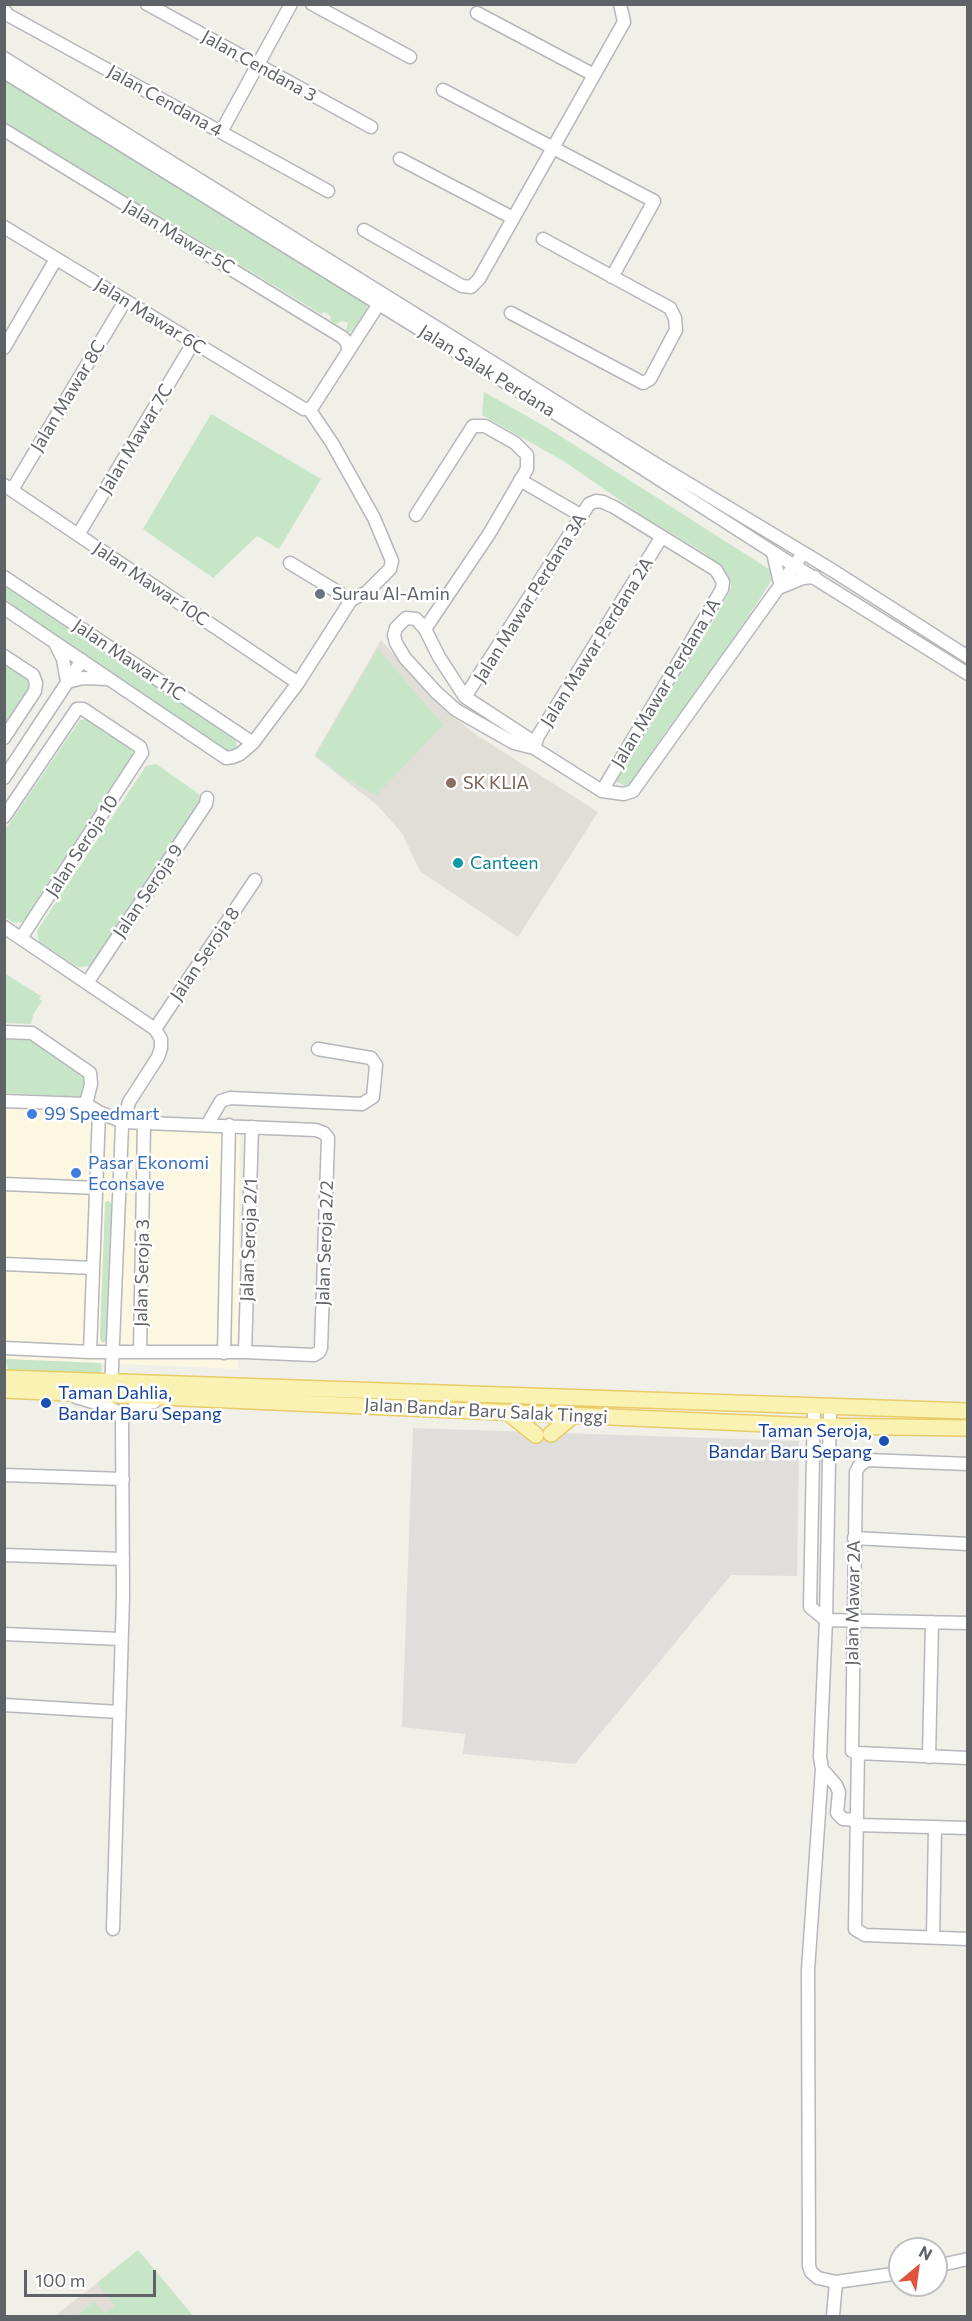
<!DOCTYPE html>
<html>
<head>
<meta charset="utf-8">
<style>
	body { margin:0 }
	#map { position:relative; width:972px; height:2321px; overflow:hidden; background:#f0efe8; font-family:Commissioner,sans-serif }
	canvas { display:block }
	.frame { position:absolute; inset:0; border:6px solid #5f6267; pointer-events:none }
	.north { position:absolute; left:888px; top:2237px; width:60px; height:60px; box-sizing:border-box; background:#fff; border:2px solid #bfc0c2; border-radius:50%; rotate:29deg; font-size:16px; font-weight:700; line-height:24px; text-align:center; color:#5f6267 }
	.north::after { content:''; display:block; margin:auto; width:21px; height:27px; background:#df533f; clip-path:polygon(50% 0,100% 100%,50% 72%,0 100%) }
	.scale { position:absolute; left:24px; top:2270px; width:132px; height:27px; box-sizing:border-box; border:3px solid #5f6267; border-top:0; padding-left:8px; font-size:18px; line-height:21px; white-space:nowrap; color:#5f6267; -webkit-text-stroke:4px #fff; paint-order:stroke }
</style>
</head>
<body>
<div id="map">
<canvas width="972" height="2321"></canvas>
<div class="frame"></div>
<div class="north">N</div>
<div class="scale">100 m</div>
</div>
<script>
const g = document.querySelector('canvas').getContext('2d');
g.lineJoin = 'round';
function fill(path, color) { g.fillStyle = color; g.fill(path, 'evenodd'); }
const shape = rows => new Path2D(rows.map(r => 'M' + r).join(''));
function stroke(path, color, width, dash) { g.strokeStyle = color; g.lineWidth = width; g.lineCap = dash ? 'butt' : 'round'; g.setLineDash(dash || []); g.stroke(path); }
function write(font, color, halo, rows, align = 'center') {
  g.font = font + ' Commissioner,sans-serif'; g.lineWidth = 5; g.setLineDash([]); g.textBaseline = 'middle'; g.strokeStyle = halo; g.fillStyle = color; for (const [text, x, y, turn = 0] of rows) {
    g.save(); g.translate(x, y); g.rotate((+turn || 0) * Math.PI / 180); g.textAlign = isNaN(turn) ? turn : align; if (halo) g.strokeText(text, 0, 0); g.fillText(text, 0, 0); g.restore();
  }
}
fill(shape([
	[5,1098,107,1105,112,1122,240,1131,238,1369,5,1359]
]), '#fcf7e1');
fill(shape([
	[413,1428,799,1441,797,1576,731,1575,575,1764,463,1754,465,1734,402,1727]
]), '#dfdeda');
fill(shape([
	[381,640,432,697,452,716,475,734,598,812,518,937,420,871,402,833,377,805,314,756],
	[138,2250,193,2316,55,2316,92,2287]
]), '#e0ded6');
fill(shape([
	[4,77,363,301,366,304,368,312,358,327,349,333,346,331,348,323,342,321,336,324,330,320,331,317,328,314,324,312,321,314,16,129,5,121],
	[484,392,546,427,772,571,773,578,730,646,665,733,632,782,626,786,614,781,717,615,729,592,731,586,728,576,721,566,706,554,643,516,565,462,482,415],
	[211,414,321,479,279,549,257,536,213,578,143,529],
	[4,584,235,738,238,750,231,755,5,602],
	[378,649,443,725,376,795,345,778,316,755],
	[5,664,28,680,28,690,5,725],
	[87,719,131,749,133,758,23,922,14,923,5,917,5,830,80,720],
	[156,764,199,794,201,803,91,966,78,967,39,942,37,931,146,766],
	[4,973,41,996,39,999,42,1001,33,1015,31,1024,5,1023],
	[5,1036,32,1039,80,1072,86,1079,84,1097,5,1093],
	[108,1201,114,1205,108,1339,103,1343,100,1340,100,1332,105,1202],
	[5,1359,101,1363,102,1370,96,1377,10,1374],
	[138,2250,193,2316,76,2316,94,2302,105,2314,115,2305,97,2283]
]), '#c7e6c8');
const minor = shape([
	[147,4,371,127],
	[312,4,410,57],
	[4,10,8,15,328,191],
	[477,13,594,75],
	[4,58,656,464,832,570,968,657],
	[4,72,592,436,779,556,968,674],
	[443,90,654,201,612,277],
	[4,130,342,337,347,342,348,349],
	[221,132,291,4],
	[400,159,513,218],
	[4,227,304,409,309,409,313,406,382,299],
	[364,230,462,286,471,287,479,279,624,22,620,4],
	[511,313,643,383,650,379,676,330,675,318,670,308,543,239],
	[4,348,56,259],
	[309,409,332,443,374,518,392,561,390,569,367,592,351,600],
	[520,480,582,516],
	[4,485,298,683],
	[12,490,125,301],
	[416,515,473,426,485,426,515,443,527,455,527,469,489,534,425,629],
	[78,535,193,343],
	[773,553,781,587,803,578,815,577],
	[4,577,253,743],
	[4,608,226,758,233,757,240,754,253,743,298,683,351,600,290,563],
	[55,643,63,659,67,682,83,678,108,679],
	[4,656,33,675,36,683,35,691,4,738],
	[465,697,589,504,596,501,603,502,614,507,716,570,723,582,722,589,602,791],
	[534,748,528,738,465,697,439,657,425,629,416,619,406,618,396,628,394,635,396,643,405,658,436,692,456,710,514,743,534,748,602,791,624,794,633,791,799,559],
	[534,748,538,736,661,538],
	[4,778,82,660],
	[4,817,77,709,83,709,140,747,142,753,21,938],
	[4,927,155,1029,161,1039,161,1048,158,1057,129,1102,122,1126,111,1390],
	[87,983,206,804,207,798],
	[155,1029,255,880],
	[4,1032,32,1033,90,1073,91,1084,86,1104],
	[4,1101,86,1104,99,1112,123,1122,316,1130,324,1133,328,1138,321,1348,319,1352,314,1355,245,1352,90,1352,4,1348],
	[207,1125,221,1101,230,1098,362,1104,373,1097,376,1065,371,1058,318,1049],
	[4,1184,97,1188],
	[4,1264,93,1268],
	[90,1352,99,1112],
	[140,1352,144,1123],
	[245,1352,252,1127],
	[224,1353,229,1125],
	[76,1397,106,1406,116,1411,122,1419,123,1596,113,1929],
	[814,1406,810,1607,826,1620],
	[830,1407,826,1620,820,1757,822,1769,836,1785,839,1792,837,1813,843,1819,856,1820],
	[122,1419,137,1405,154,1402],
	[968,1464,867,1460,859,1466,856,1472,852,1751,858,1753,968,1758],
	[4,1475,123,1479],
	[854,1538,968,1544],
	[4,1555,123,1559],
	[826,1620,968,1623],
	[4,1634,121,1639],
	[4,1705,119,1712],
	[858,1753,855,1929,865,1935,968,1939],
	[929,1757,932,1622],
	[822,1769,808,1970,809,2266,811,2272,818,2278,836,2282,900,2273],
	[857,1825,968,1828],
	[933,1937,935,1828],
	[936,2266,968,2259],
	[833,2316,836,2282]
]);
const major = shape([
	[4,1378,968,1411],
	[4,1390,813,1426,968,1428],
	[507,1412,536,1435],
	[551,1434,574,1415]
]);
stroke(minor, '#b5b7bb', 15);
stroke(major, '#e9cb68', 18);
stroke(minor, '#fff', 12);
stroke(major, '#faf2b3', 15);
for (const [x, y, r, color] of [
	[320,594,6,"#6b7280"],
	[451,783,6,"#8d6e63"],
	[458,863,6,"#0f9aa8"],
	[32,1114,6,"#3f7fe0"],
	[76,1173,6,"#3f7fe0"],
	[46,1403,6,"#1a4fb4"],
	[884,1441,6,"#1a4fb4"]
]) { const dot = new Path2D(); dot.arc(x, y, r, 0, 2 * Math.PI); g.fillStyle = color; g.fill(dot); stroke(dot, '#fff', 2); }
write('18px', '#5f6267', '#fff', [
	["Jalan Cendana 3",259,66,29],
	["Jalan Cendana 4",165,101,29],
	["Jalan Mawar 5C",179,237,31],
	["Jalan Mawar 6C",150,316,32],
	["Jalan Salak Perdana",487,371,32],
	["Jalan Mawar 8C",68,396,-59],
	["Jalan Mawar 7C",136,439,-59],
	["Jalan Mawar 10C",151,584,34],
	["Jalan Mawar Perdana 3A",530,598,-58],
	["Jalan Mawar Perdana 2A",597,642,-58],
	["Jalan Mawar 11C",129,660,34],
	["Jalan Mawar Perdana 1A",666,683,-59],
	["Jalan Seroja 10",82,846,-57],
	["Jalan Seroja 9",148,891,-56],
	["Jalan Seroja 8",205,954,-56],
	["Jalan Seroja 2/1",249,1240,-88],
	["Jalan Seroja 2/2",325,1243,-88],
	["Jalan Seroja 3",142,1273,-89],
	["Jalan Bandar Baru Salak Tinggi",486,1411,3],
	["Jalan Mawar 2A",853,1603,-89]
]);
write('18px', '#5b616d', '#fff', [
	["Surau Al-Amin",332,594]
], 'left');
write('18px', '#785e54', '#fff', [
	["SK KLIA",463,783]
], 'left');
write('18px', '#0d838f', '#fff', [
	["Canteen",470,863]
], 'left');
write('18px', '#366cbe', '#fff', [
	["99 Speedmart",44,1114],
	["Pasar Ekonomi",88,1163],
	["Econsave",88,1184]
], 'left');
write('18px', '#164399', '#fff', [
	["Taman Dahlia,",58,1393],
	["Bandar Baru Sepang",58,1414],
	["Taman Seroja,",872,1431,"right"],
	["Bandar Baru Sepang",872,1452,"right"]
], 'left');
</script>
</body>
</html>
